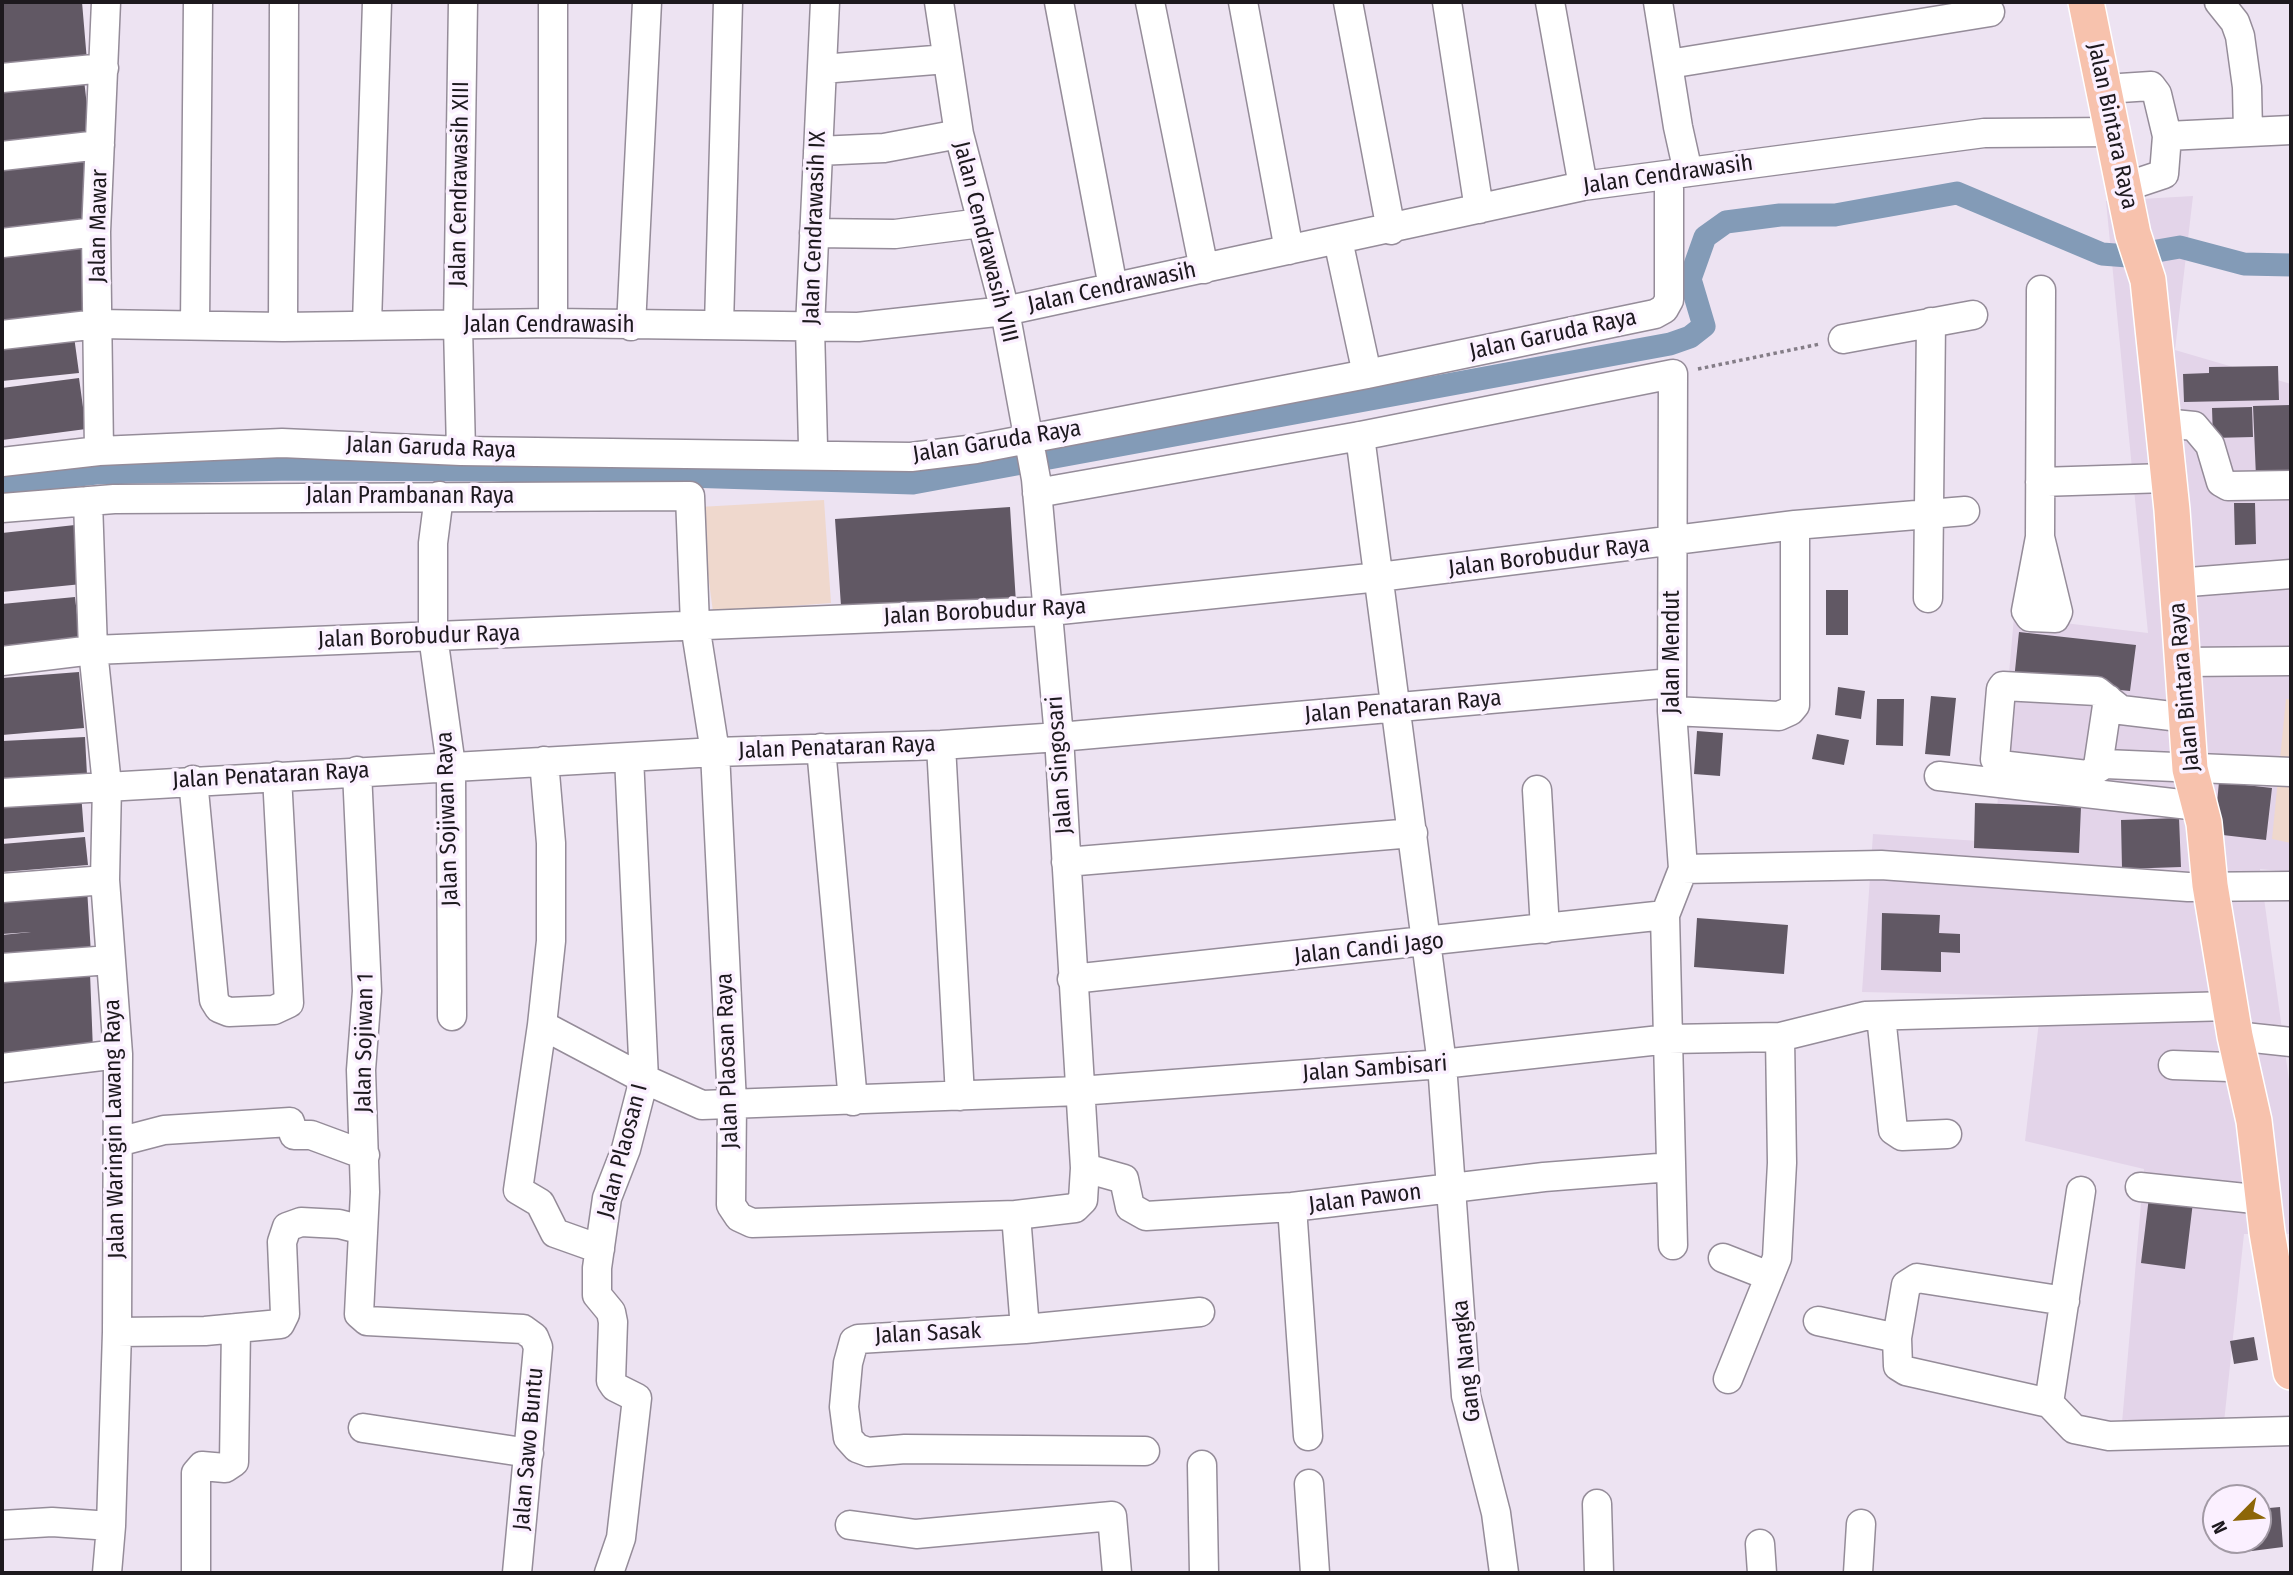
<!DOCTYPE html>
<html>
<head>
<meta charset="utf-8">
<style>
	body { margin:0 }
	#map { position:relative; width:2293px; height:1575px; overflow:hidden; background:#ede3f2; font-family:"Fira Sans Condensed",sans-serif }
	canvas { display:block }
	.frame { position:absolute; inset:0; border:4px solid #1d191e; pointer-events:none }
	.north { position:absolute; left:2202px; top:1484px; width:70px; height:70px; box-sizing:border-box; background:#fbf0ff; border:2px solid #a29aa5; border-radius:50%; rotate:245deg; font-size:19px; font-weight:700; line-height:28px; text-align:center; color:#1d191e }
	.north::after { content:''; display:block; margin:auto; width:24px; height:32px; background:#8d6608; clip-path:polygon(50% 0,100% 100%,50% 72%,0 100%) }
</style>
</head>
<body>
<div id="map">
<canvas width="2293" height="1575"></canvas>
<div class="frame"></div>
<div class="north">N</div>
</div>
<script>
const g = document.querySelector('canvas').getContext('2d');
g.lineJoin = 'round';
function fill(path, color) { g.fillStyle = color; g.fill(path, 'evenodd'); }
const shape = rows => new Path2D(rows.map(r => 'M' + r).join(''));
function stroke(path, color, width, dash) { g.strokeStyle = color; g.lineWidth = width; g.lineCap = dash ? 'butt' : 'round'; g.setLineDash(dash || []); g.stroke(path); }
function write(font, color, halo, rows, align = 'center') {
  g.font = font + ' "Fira Sans Condensed",sans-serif'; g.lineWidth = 7; g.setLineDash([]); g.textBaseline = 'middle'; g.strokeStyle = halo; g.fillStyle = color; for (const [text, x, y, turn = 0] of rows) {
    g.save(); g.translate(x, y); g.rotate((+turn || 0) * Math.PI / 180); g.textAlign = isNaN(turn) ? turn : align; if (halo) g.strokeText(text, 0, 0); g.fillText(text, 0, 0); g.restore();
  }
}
fill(shape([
	[2193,196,2175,350,2291,384,2291,872,2260,869,2291,1095,2291,1234,2244,1234,2222,1441,2120,1446,2144,1169,2025,1141,2042,996,1862,992,1873,834,1994,842,2014,617,2148,633,2106,201]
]), '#e3d4e9');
fill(shape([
	[824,500,831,603,713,612,699,507],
	[2286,699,2291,699,2291,843,2272,839]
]), '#efd8cd');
stroke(shape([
	[2,484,96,473,294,469,491,470,913,483,1670,344,1690,337,1704,326,1690,279,1705,237,1726,222,1780,215,1835,215,1957,193,2102,254,2128,256,2180,247,2244,264,2291,265]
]), '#839bb7', 23);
fill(shape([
	[2,2,82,2,87,61,2,68],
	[83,71,91,141,2,151,2,80],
	[84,154,92,227,2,236,2,162],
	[85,241,93,320,2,330,2,249],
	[73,329,79,373,2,381,2,336],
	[2278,366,2279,400,2184,402,2183,374,2209,373,2209,367],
	[79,378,86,429,2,440,2,388],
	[2290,405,2291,476,2256,477,2253,406],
	[2252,407,2253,437,2213,438,2212,408],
	[2234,503,2255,503,2256,544,2235,545],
	[1010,507,1016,603,841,606,835,519],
	[75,525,82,584,2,592,2,533],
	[1826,590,1848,590,1848,635,1826,635],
	[75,597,80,641,2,648,2,604],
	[2019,632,2136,645,2130,691,2014,680],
	[79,672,84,728,2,735,2,678],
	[1838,687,1865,691,1861,719,1835,715],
	[1931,696,1956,698,1950,756,1925,754],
	[1877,699,1904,699,1903,746,1876,745],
	[1697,731,1723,733,1720,776,1694,774],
	[1817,734,1849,740,1844,765,1812,759],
	[85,737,87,775,2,779,2,741],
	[2219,782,2272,788,2266,840,2214,834],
	[81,793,84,832,2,839,2,800],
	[1975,803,2081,807,2079,853,1974,848],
	[2179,818,2181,867,2122,869,2121,820],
	[85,837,88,865,2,872,2,844],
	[87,888,91,954,2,962,2,935,31,932,2,934,2,895],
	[1882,913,1940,915,1939,933,1960,934,1960,953,1941,952,1941,972,1881,970],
	[1697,918,1788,925,1784,974,1694,967],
	[90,973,93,1051,2,1054,2,975],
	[2149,1197,2193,1202,2185,1269,2141,1263],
	[2254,1337,2258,1360,2234,1364,2230,1341],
	[2280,1507,2283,1547,2244,1552,2242,1540,2258,1540,2258,1509]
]), '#615864');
const minor = shape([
	[553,2,553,323],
	[939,2,959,134,1005,311,1036,479,1059,737,1085,1168,1083,1200,1075,1208,1016,1215,1025,1329,858,1339,854,1341,848,1363,844,1407,848,1438,857,1448,868,1452,905,1449,1145,1451],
	[1059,2,1113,287],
	[1150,2,1204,269],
	[1243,2,1289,250],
	[1348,2,1391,230],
	[1447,2,1479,209],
	[1550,2,1583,186],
	[1658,2,1678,127,1688,172],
	[2219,2,2235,22,2240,36,2247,87,2248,132],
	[1669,64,1990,12],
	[822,69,947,59],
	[2,78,104,68],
	[2105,89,2151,86,2157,94,2167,136,2164,174,2125,187],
	[2167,136,2291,130],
	[818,151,884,148,959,134],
	[2,156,100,145],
	[814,233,895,234,981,223],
	[1338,240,1367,374],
	[2,243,96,232],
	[195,324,198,2],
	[367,324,377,2],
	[719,325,728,2],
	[631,326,647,2],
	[283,327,284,2],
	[2,335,98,324,283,327,553,323,858,327,1005,311,1583,186,1984,133,2115,132],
	[1843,339,1973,315],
	[2163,423,2194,426,2210,445,2221,482,2228,486,2291,485],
	[1360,436,1442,1064,1466,1396,1496,1513,1504,1573],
	[99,451,96,232,106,2],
	[461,451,458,326,463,2],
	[810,454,813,446,810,327,825,2],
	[2,462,99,451,282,443,461,451,911,457,976,449,1367,374,1655,314,1664,309,1669,300,1669,176],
	[2040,482,2166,478],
	[1037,493,1360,436,1673,374,1672,711,1683,869,1665,915,1673,1245],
	[439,496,433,543,433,636,451,766,452,1016],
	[88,501,93,650,107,785,105,880,118,1054,117,1332,111,1526],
	[2,508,114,499,690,496,695,625,715,752,732,1103,731,1205,739,1217,752,1223,1016,1215],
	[2040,537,2058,612,2055,618,2030,617,2026,611,2040,537,2041,290],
	[2176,583,2291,574],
	[1928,598,1931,322],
	[2,661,93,650,1050,611,1379,577,1795,525,1965,511],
	[2183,662,2291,661],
	[1672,711,1779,716,1790,711,1795,705,1795,525],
	[2188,718,2121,710,2097,691,2003,686,2001,689,1995,759,2000,765,2087,775,2105,764,2291,772],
	[941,745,960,1096],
	[821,748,853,1101],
	[544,761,551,843,551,941,542,1025,644,1079,702,1105,1079,1091,1442,1064,1669,1039,1780,1037,1865,1016,2230,1006],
	[2098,766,2108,699],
	[357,771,367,991,361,1070,365,1192,359,1314,367,1321,523,1329,534,1337,538,1347,517,1573],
	[1939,776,2198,806],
	[193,780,214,1000,219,1008,229,1012,274,1010,289,1003,277,776],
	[1537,790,1545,929],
	[2,793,715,752,941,745,1059,737,1672,683],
	[1066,862,1413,833],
	[1683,869,1881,865,2188,887,2291,886],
	[2,888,105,880],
	[2,968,110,960],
	[1072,979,1665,915],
	[1881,1016,1893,1130,1902,1136,1947,1134],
	[542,1025,518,1190,540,1203,555,1233,600,1249],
	[2235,1036,2291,1042],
	[2173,1065,2229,1067,2240,1063],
	[2,1068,118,1054],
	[118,1142,164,1130,290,1122,294,1135,311,1135,365,1155],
	[1085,1168,1124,1179,1130,1207,1146,1216,1292,1207,1544,1177,1671,1167],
	[2140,1187,2264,1200],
	[1292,1207,1308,1436],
	[1723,1258,1769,1276],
	[1818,1321,1897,1338,1898,1366,1906,1371,2049,1403,2074,1429,2109,1436,2291,1431],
	[1025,1329,1200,1312],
	[117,1332,205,1331,280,1324,285,1314,282,1242,287,1227,301,1222,339,1224,363,1230],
	[1897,1338,1906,1285,1917,1278,2065,1301],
	[1728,1379,1777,1258,1782,1163,1780,1037],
	[2049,1403,2081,1191],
	[363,1428,529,1453],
	[1202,1465,1204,1573],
	[1309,1484,1315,1573],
	[1597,1504,1599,1573],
	[2,1525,52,1522,111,1526,107,1573],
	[850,1525,916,1534,1112,1516,1117,1573],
	[1760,1544,1762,1573],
	[196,1573,196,1473,202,1466,225,1468,234,1462,236,1328],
	[609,1573,621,1538,637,1398,615,1387,611,1381,613,1322,611,1312,597,1295,597,1268,607,1198,626,1149,644,1079,629,757],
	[1858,1573,1861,1524]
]);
const major = shape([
	[2086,2,2133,234,2148,280,2172,510,2190,769,2204,823,2210,885,2235,1036,2254,1121,2267,1232,2291,1372]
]);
stroke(minor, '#958c99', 31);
stroke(major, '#fff', 38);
stroke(shape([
	[1698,369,1820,344]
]), '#847d87', 3.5, [3.5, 3.5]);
stroke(minor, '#fff', 28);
stroke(major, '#f7c2ad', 35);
write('23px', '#1d191e', '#fbf0ff', [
	["Jalan Bintara Raya",2112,126,78],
	["Jalan Cendrawasih",1668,175,-8],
	["Jalan Cendrawasih XIII",460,184,-89],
	["Jalan Mawar",99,226,-89],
	["Jalan Cendrawasih IX",815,228,-88],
	["Jalan Cendrawasih VIII",985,242,76],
	["Jalan Cendrawasih",1112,288,-12],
	["Jalan Cendrawasih",549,326],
	["Jalan Garuda Raya",1553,335,-12],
	["Jalan Garuda Raya",997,442,-9],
	["Jalan Garuda Raya",431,448,2],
	["Jalan Prambanan Raya",410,497],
	["Jalan Borobudur Raya",1549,557,-7],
	["Jalan Borobudur Raya",985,612,-3],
	["Jalan Borobudur Raya",419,637,-2],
	["Jalan Mendut",1673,652,-90],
	["Jalan Bintara Raya",2185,687,-95],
	["Jalan Penataran Raya",1403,707,-5],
	["Jalan Penataran Raya",837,748,-2],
	["Jalan Singosari",1060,765,-94],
	["Jalan Penataran Raya",271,776,-3],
	["Jalan Sojiwan Raya",448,819,-92],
	["Jalan Candi Jago",1369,949,-6],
	["Jalan Sojiwan 1",365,1043,-89],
	["Jalan Plaosan Raya",728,1061,-92],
	["Jalan Sambisari",1375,1069,-4],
	["Jalan Waringin Lawang Raya",115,1129,-91],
	["Jalan Plaosan I",623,1151,-75],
	["Jalan Pawon",1365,1199,-7],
	["Jalan Sasak",928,1334,-3],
	["Gang Nangka",1467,1361,-96],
	["Jalan Sawo Buntu",529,1449,-85]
]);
</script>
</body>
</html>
